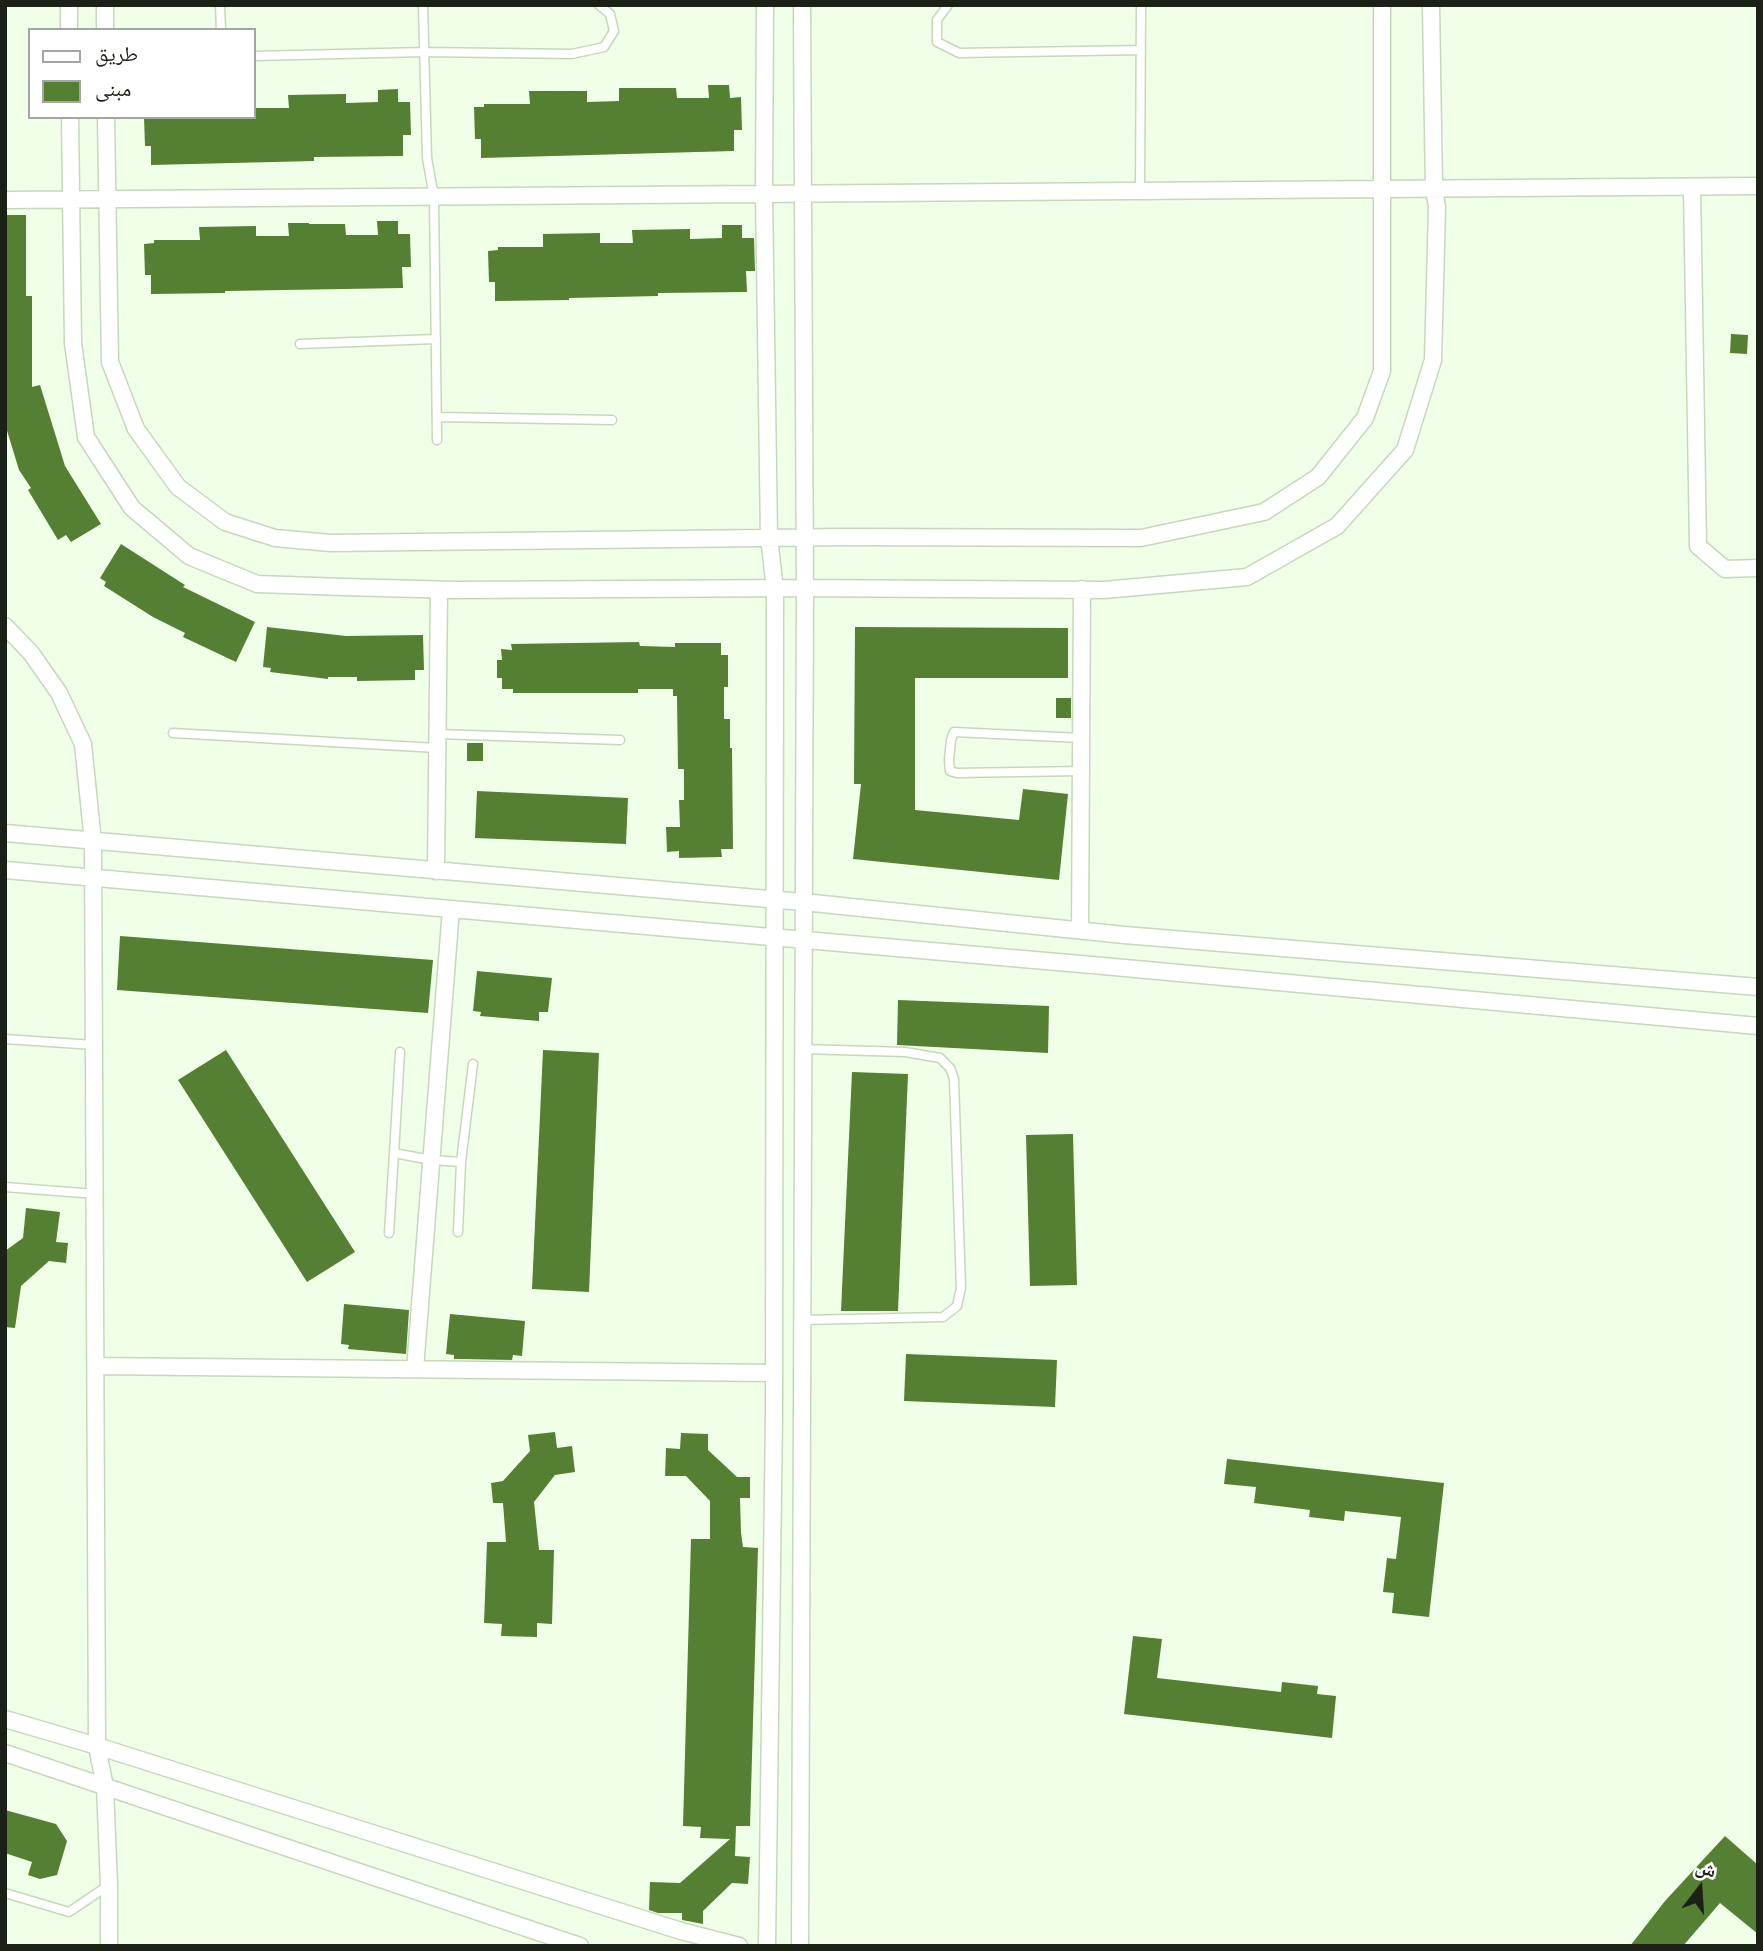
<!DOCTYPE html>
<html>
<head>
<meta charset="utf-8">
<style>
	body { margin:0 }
	#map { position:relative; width:1763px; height:1951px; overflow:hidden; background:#f0ffe7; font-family:"Asap Condensed","Noto Naskh Arabic",sans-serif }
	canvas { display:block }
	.frame { position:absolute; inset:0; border:7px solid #1b2117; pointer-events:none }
	.legend { position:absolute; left:28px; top:28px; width:228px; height:91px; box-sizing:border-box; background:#fff; border:2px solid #a4a6a2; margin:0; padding:9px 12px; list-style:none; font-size:21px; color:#1b2117 }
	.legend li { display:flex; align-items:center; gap:14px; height:35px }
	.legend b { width:35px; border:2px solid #a4a6a2 }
	.north { position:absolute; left:1665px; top:1853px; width:70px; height:70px; -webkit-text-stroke:5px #fff; paint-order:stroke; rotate:17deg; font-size:19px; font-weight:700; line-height:28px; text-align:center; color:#1b2117 }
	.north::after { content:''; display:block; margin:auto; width:24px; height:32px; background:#1b2117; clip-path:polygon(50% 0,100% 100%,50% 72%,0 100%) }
</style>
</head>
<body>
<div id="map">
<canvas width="1763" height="1951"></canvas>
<div class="frame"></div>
<ul class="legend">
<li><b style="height:9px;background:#fff"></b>طريق</li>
<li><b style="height:19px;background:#557f32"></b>مبنى</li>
</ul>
<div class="north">ش</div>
</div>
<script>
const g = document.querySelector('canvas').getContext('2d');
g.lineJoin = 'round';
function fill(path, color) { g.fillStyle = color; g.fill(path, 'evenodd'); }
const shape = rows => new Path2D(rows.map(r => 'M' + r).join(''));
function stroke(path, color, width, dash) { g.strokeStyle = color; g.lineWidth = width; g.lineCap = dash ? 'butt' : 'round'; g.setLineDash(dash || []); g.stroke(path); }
fill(shape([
	[708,85,729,85,730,98,741,97,742,130,734,130,734,151,481,158,481,139,475,139,474,107,484,107,484,104,530,104,529,91,587,91,587,102,619,101,619,88,676,88,677,98,709,98],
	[398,89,398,102,410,102,411,135,403,135,403,156,314,157,314,161,151,165,151,146,145,146,144,117,254,117,254,108,289,108,288,95,346,94,346,103,378,102,378,90],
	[5,215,26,215,26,296,32,296,32,387,40,385,65,466,101,524,71,542,66,535,58,540,28,490,31,488,19,470,5,424],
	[377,221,398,221,398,234,410,234,411,267,402,267,403,288,225,291,225,293,151,294,151,275,145,275,144,244,154,243,154,240,200,240,199,227,256,226,256,236,289,236,288,223,309,223,309,224,345,224,346,235,378,235],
	[722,225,742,225,742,238,754,238,755,271,746,271,747,292,658,293,658,296,569,298,569,300,495,301,495,282,489,282,488,251,498,250,498,247,543,247,543,234,600,233,600,243,633,243,632,230,690,229,690,239,722,238],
	[1731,334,1748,335,1747,354,1730,353],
	[121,544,185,585,183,587,255,622,236,662,183,637,185,633,153,617,104,586,106,582,100,578],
	[267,627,346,636,423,635,424,670,415,670,415,680,357,681,357,677,328,677,328,679,270,672,271,668,263,667],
	[855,627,1068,628,1068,678,915,678,915,810,1019,820,1023,789,1068,794,1059,880,853,859,861,784,854,784],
	[639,642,640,646,675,647,675,643,721,643,721,655,728,655,728,687,724,687,724,719,730,719,730,748,732,748,733,849,721,849,722,857,679,858,679,851,667,852,666,827,680,827,679,800,684,800,684,769,678,769,677,696,673,696,673,689,638,689,638,693,513,693,513,689,502,689,502,678,497,678,497,660,502,660,501,649,512,650,511,644],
	[1056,698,1071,698,1071,718,1056,718],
	[467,743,483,743,483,761,467,761],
	[477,791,628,798,626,844,475,838],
	[120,936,433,960,428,1013,117,990],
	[477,971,552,978,548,1012,539,1012,539,1021,480,1016,481,1012,473,1011],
	[898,1000,1049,1006,1048,1053,897,1045],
	[226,1050,355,1252,307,1282,178,1080],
	[543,1050,599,1053,589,1292,532,1289],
	[852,1072,908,1074,898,1311,841,1311],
	[1073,1134,1077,1285,1030,1286,1026,1135],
	[26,1208,60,1212,56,1242,68,1243,66,1263,49,1261,21,1286,15,1328,5,1327,5,1251,23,1238],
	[344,1304,409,1310,406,1354,348,1349,349,1345,341,1344],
	[450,1314,525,1321,522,1356,513,1355,512,1360,460,1359,454,1359,454,1355,446,1354],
	[906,1354,1057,1360,1055,1407,904,1401],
	[555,1432,557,1448,572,1446,575,1472,555,1475,534,1502,539,1550,554,1550,552,1624,537,1623,537,1637,501,1636,502,1624,484,1623,487,1542,506,1542,503,1503,493,1503,491,1483,503,1481,530,1451,528,1435],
	[681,1433,708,1434,708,1450,737,1477,750,1477,750,1498,740,1498,741,1533,743,1547,758,1548,750,1826,736,1826,735,1856,750,1857,748,1884,732,1883,703,1911,703,1924,682,1920,682,1913,658,1913,649,1910,650,1882,680,1883,730,1839,700,1838,701,1827,683,1826,691,1539,710,1539,710,1501,686,1476,665,1476,666,1448,680,1449],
	[1227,1459,1444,1483,1429,1617,1392,1613,1394,1593,1383,1592,1387,1558,1396,1559,1401,1517,1345,1511,1344,1521,1309,1517,1310,1510,1254,1503,1256,1487,1224,1484],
	[1133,1636,1162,1639,1157,1678,1281,1692,1282,1682,1318,1686,1317,1694,1336,1696,1332,1738,1124,1714],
	[5,1810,56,1824,67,1841,57,1875,40,1879,28,1875,32,1862,5,1853],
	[1725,1836,1758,1865,1758,1934,1720,1903,1683,1946,1630,1946,1665,1901]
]), '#557f32');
const lane = shape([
	[220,5,221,30],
	[423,5,427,158,434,197,437,440],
	[948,5,937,20,937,42,959,53,1141,50],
	[254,56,425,52,572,54,604,47,614,31,610,14,599,5],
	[1140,191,1141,5],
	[300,344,436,339],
	[437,417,612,420],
	[173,733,437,748],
	[437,734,620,740],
	[1081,771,957,773,950,771,949,760,951,740,954,732,1081,738],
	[5,1039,94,1045],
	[400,1052,394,1153,431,1160,461,1162,458,1232],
	[461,1162,473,1064],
	[5,1187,95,1194],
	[389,1233,394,1153],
	[802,1320,943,1317,957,1306,961,1288,954,1079,950,1068,940,1058,905,1052,803,1049],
	[5,1893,69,1912,109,1885]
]);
const street = shape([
	[69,5,69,30],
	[105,5,105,30],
	[765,5,764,194,769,538,775,589,774,1414,767,1946],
	[70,117,73,343,86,437,132,508,189,556,257,584,344,587,456,590,798,588,1104,590,1247,577,1337,526,1405,450,1433,360,1437,207,1434,189,1431,5],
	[106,117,110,362,136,429,178,487,225,522,275,538,331,543,846,537,1141,538,1264,512,1318,477,1365,418,1382,371,1382,5],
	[1692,187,1698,546,1725,569,1758,568],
	[5,200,1758,186],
	[5,626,31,653,59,693,83,744,93,842,97,1746,105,1787,109,1885,109,1946],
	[5,833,803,902,1124,935,1758,987],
	[5,870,1103,966,1758,1026],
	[436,871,439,590],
	[1080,930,1082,589],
	[96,1366,774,1373],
	[415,1369,451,909],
	[5,1719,97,1746,681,1931,739,1946],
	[5,1753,580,1946],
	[800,1946,805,589,802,5]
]);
stroke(lane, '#c6d8bb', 11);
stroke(street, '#c6d8bb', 19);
stroke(lane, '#fff', 8);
stroke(street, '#fff', 16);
</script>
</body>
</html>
